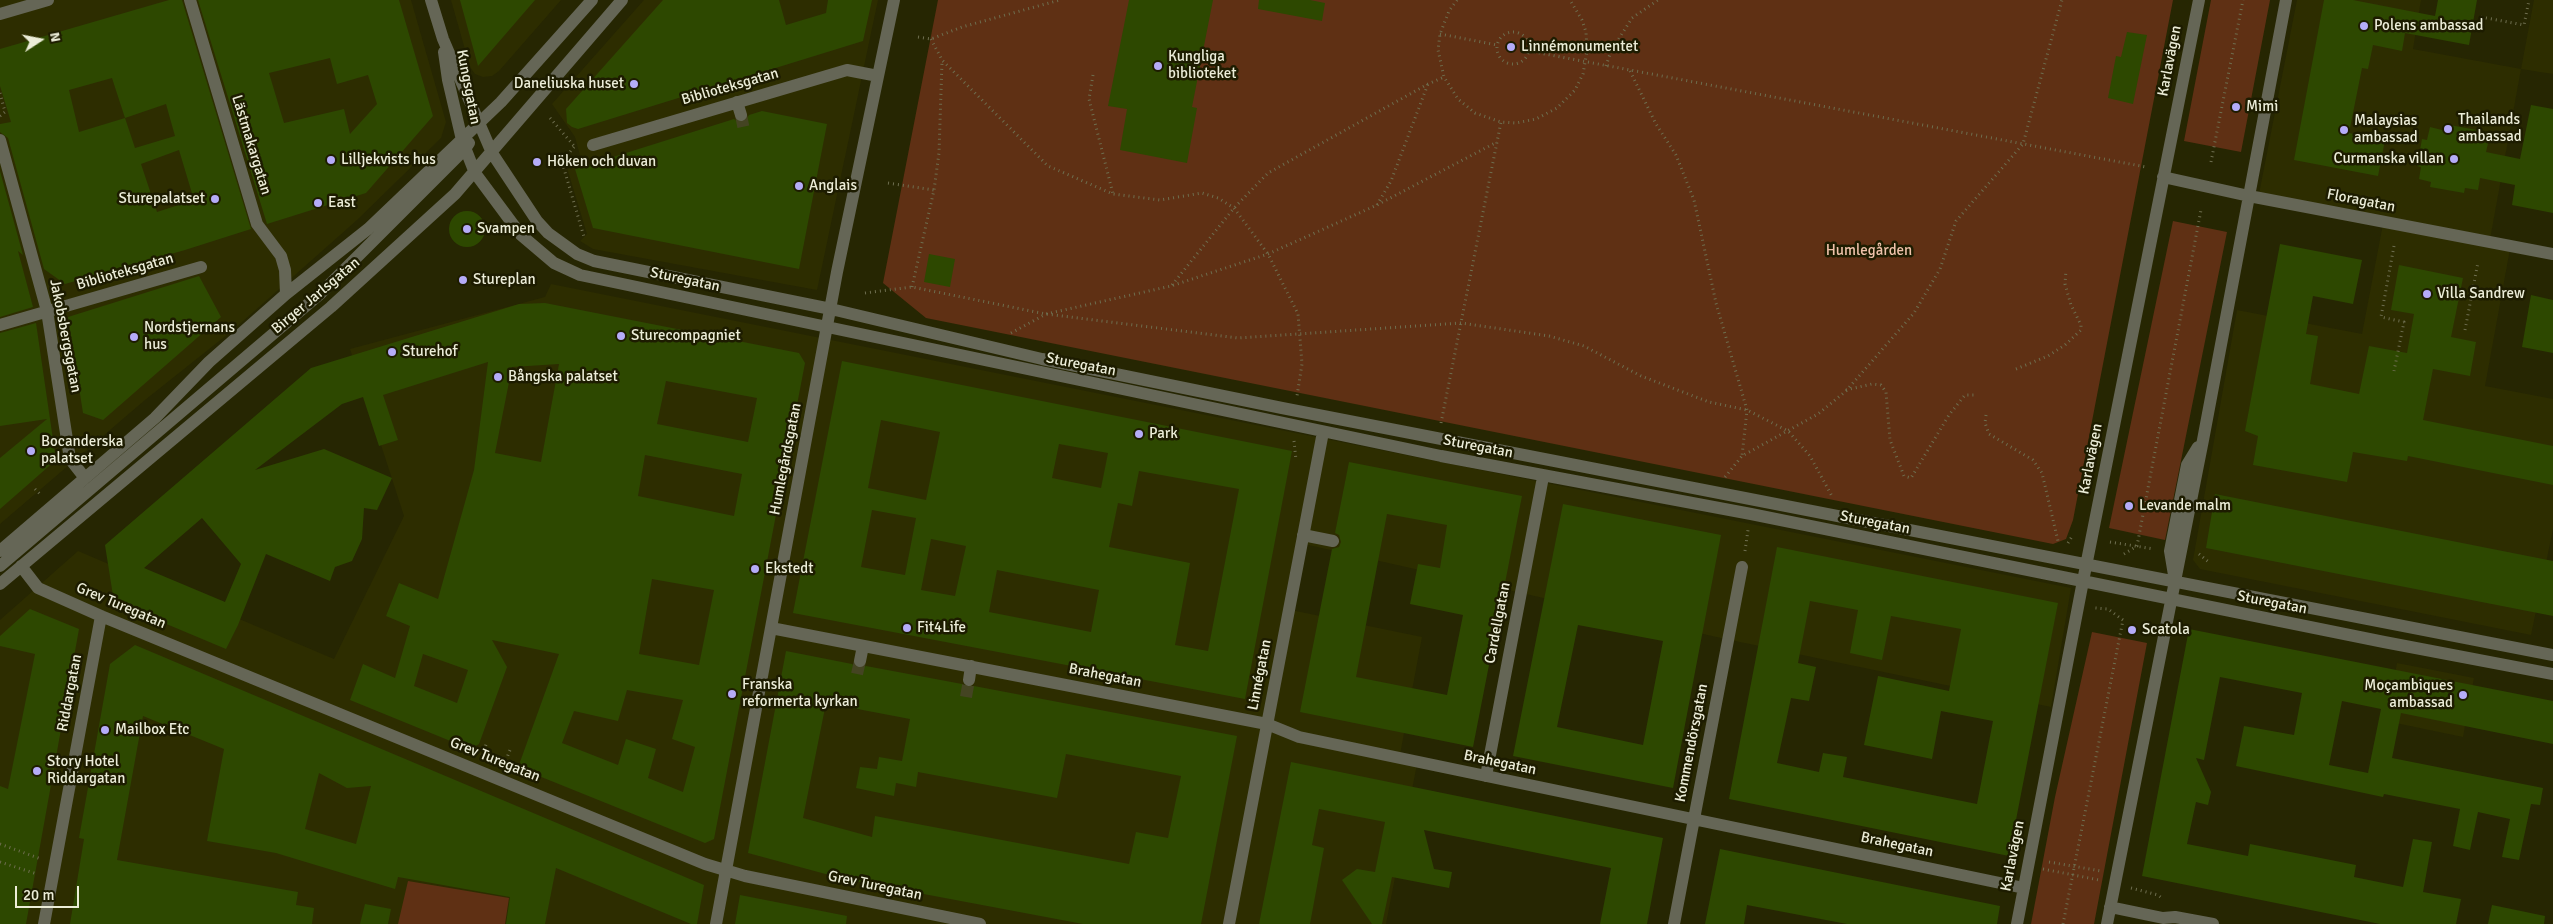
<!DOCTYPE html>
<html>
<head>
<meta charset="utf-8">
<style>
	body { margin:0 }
	#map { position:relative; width:2553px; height:924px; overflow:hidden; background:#262602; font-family:Signika,sans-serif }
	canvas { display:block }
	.north { position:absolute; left:15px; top:15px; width:50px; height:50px; -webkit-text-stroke:4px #1d1c00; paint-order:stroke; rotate:79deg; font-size:14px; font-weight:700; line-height:20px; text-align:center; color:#ecedd8 }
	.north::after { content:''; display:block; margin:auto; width:18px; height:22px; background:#ecedd8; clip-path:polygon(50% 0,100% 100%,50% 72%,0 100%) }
	.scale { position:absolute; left:15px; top:886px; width:64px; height:22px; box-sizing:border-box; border:2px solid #ecedd8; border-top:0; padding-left:6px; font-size:15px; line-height:18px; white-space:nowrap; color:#ecedd8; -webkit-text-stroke:4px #1d1c00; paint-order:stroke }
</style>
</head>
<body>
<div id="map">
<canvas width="2553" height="924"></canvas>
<div class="north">N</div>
<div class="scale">20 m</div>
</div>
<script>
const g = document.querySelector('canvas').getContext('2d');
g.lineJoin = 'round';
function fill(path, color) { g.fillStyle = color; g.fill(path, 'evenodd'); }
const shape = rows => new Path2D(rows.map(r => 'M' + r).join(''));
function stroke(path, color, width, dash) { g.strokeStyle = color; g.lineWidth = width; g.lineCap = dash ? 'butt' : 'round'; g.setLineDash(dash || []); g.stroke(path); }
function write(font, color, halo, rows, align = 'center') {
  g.font = font + ' Signika,sans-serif'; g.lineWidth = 5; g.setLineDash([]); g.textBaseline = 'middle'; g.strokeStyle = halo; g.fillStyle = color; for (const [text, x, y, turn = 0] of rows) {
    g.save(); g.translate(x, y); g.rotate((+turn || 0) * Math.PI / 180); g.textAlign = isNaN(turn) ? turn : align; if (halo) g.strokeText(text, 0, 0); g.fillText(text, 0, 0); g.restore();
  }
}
fill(shape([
	[0,0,411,0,446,122,441,138,357,220,233,330,145,400,0,524],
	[451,0,561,0,499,71,492,76,483,77,475,74,470,67],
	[644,0,878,0,817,290,593,249,580,241,587,234,567,168,582,163,575,137,552,104],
	[2297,0,2421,0,2413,49,2521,69,2534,0,2553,0,2553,74,2521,69,2489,245,2510,249,2485,386,2553,399,2553,529,2531,635,2200,569,2193,560,2237,310,2362,334,2383,224,2258,199],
	[551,284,2071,588,2051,707,1721,638,1304,544,1291,610,1422,637,1399,760,1417,764,1386,924,0,924,0,620,78,551,334,659,404,516,350,349,545,297],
	[2397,663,2474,678,2463,737,2386,721]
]), '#2d2d00');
fill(shape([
	[938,0,2173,0,2073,520,2066,539,2053,544,926,318,883,283],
	[2211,0,2270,0,2241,152,2184,141],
	[2173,221,2227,232,2165,540,2109,528],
	[2092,632,2147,643,2094,924,2031,924,2055,797],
	[408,881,509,898,505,924,398,924]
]), '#5f3014');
fill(shape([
	[169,0,182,0,251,229,185,250,65,284,44,269,8,138,0,132,0,124,11,122,0,86,0,49],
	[112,78,125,118,166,104,175,136,135,148,125,118,79,132,69,90],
	[179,150,194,200,157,212,141,164],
	[198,0,399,0,433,116,366,193,267,224],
	[330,58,337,84,368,75,377,104,350,134,344,109,284,123,269,73],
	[460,0,535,0,478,66],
	[663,0,779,0,786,25,826,13,828,0,872,0,863,41,578,129,572,127,567,123,566,109],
	[1129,0,1213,0,1192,107,1197,108,1187,163,1120,150,1127,109,1108,106],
	[1259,0,1310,0,1325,3,1322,21,1258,9],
	[2324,0,2353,0,2435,16,2438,0,2477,0,2469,45,2405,33,2402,51,2373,45,2368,69,2362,68,2349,133,2385,140,2378,176,2294,160],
	[2127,32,2147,35,2133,104,2108,98,2116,56,2121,57],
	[2531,105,2553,109,2553,213,2512,205,2515,185,2480,178,2478,190,2465,188,2464,193,2430,187,2431,182,2419,179,2421,167,2417,166,2422,139,2427,140,2430,127,2442,130,2444,124,2477,130,2476,136,2489,139,2486,152,2520,159],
	[762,111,827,124,799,269,593,228,575,169,734,119,739,123,744,123,749,115],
	[0,171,23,255,18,251,33,307,0,317],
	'449 229a18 18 0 1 1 36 0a18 18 0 1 1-36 0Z',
	[2280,244,2362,260,2353,304,2313,296,2306,334,2318,336,2310,384,2359,394,2369,346,2407,353,2414,314,2391,310,2399,265,2463,278,2451,337,2476,342,2470,376,2433,369,2423,420,2553,446,2553,485,2408,456,2407,461,2353,452,2347,482,2253,465,2258,436,2245,431],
	[929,254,955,259,950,287,924,282],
	[199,276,221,317,103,420,83,413,68,317],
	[2531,295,2553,300,2553,353,2522,347],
	[545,303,799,353,805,363,714,839,705,843,524,770,520,762,559,654,492,640,507,667,479,744,470,749,350,700,363,664,395,678,410,626,386,616,399,583,438,599,474,470,488,362,383,395,398,440,379,446,363,397,342,404,255,470,324,449,392,478,377,510,364,508,362,539,352,561,335,567,330,581,266,554,238,625,226,649,114,602,105,545,311,368,519,304],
	[559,364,541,462,495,453,512,367],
	[666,381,757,398,748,442,657,424],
	[645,455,742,474,734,516,638,496],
	[202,518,241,564,225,602,144,568],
	[652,579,714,590,699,665,639,654],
	[423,654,468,670,457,703,414,686],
	[627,690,683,700,672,739,695,747,683,792,648,778,656,749,626,739,618,765,562,743,574,711,618,721],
	[36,323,56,460,0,509,0,458,47,419,0,426,0,333],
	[842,361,1292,451,1245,699,793,613],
	[881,420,940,432,926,500,868,488],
	[1059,444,1108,453,1101,488,1052,478],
	[1139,471,1239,489,1208,651,1175,645,1190,563,1109,547,1118,503,1132,506],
	[872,510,916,518,905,575,861,567],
	[931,539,966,546,955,596,921,590],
	[997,570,1099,590,1091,632,989,612],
	[1349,462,1522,496,1473,747,1300,712,1332,549,1339,547,1341,542,1339,535,1335,533],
	[1387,514,1447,525,1440,568,1418,564,1410,604,1463,615,1447,695,1356,677],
	[2215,494,2553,561,2553,616,2206,548],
	[1563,504,1721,535,1673,788,1513,756],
	[1578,625,1663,641,1643,745,1557,727],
	[1777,547,2058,603,2009,856,1729,799],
	[1810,601,1858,610,1850,653,1882,660,1891,616,1961,629,1949,691,1878,676,1864,745,1932,759,1941,711,1993,721,1977,804,1843,777,1847,757,1823,753,1819,772,1777,763,1791,698,1809,701,1816,667,1798,663],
	[30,609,79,629,26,924,0,924,0,786,8,789,35,654,0,646,0,636],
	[2189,629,2553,701,2553,744,2401,713,2392,758,2543,788,2540,805,2531,804,2519,860,2502,857,2510,819,2478,812,2470,850,2453,846,2460,809,2384,794,2383,797,2236,766,2244,726,2294,735,2302,693,2220,677,2204,760,2196,758,2211,792,2208,805,2196,802,2187,844,2248,856,2250,844,2356,865,2354,877,2403,887,2413,839,2432,842,2423,892,2461,899,2456,924,2380,924,2142,876],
	[2342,701,2381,709,2368,773,2329,765],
	[135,645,704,885,697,924,691,924,556,868,545,924,506,924,510,897,398,877,395,889,276,853,207,841,224,749,143,716,117,860,298,892,296,905,314,908,312,924,70,924,84,839,79,838,110,664],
	[319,773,347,788,371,786,356,844,305,829],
	[786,651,852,664,859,669,866,666,962,684,967,688,974,686,1237,736,1201,924,1083,924,844,879,748,853],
	[826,703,910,719,902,761,879,757,877,769,860,767,856,788,894,796,896,783,916,787,918,772,1057,798,1066,754,1181,776,1168,838,1136,832,1129,864,875,816,872,837,803,818],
	[1291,762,1663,838,1647,924,1600,924,1611,868,1424,830,1434,869,1452,872,1449,888,1392,877,1382,924,1372,924,1342,880,1357,869,1375,872,1385,822,1319,809,1312,845,1324,848,1310,924,1259,924],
	[1720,849,2000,906,1997,924,1847,924,1747,905,1744,924,1705,924],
	[740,895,847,916,846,924,735,924],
	[365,904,391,909,388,924,360,924],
	[2492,905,2545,916,2544,924,2488,924]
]), '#2d4800');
stroke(shape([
	[741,115,744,130],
	[857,674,860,661],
	[966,697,969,680]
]), '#442', 12, [12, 6]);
stroke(shape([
	[1457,0,1449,11,1440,34,1438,50,1444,77,1458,99,1475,113,1501,122,1516,123,1536,119,1557,108,1575,90,1583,74,1587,51,1586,32,1582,20,1570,0],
	[2481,17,2524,25,2529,0],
	'1497 48a16 16 0 1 1 32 0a16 16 0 1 1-32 0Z',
	[1440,34,1497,45],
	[918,37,931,39,962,27,1060,0],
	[931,39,942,60,1048,166,1113,194,1160,200,1202,193,1218,198,1234,208,1268,254,1298,314,1302,364,1297,396],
	[1529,51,2146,167],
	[1606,66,1611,51,1632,18,1658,0],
	[1630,71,1656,124,1676,155,1694,200,1716,303,1747,410,1742,456],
	[1093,75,1089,99,1113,194],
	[0,93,5,112,0,116],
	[550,118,575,147],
	[574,147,562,162,584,237],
	[2211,162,2243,0],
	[888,183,934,190],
	[1377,205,1391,181,1428,84],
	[2394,246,2381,317,2404,322,2394,371],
	[1172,285,1234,208,1268,173,1428,84,1444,77],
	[912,287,934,190,939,153,942,61],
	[865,293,912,287,1046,314,1238,338,1461,323,1549,336,1584,346,1641,376,1709,402,1747,410,1788,431,1810,456,1833,498],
	[2465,330,2478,262],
	[1011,333,1046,314,1171,286,1268,254,1377,205,1497,142],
	[2016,369,2048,356,2065,345,2081,330,2081,325,2071,305,2065,284,2066,270],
	[1846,390,1872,384,1881,385,1886,392,1890,440,1904,476,1911,478,1949,415,1965,395,1974,395],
	[1986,415,1985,423,1989,434,2033,460,2042,473,2058,541],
	[1441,423,1501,122],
	[1294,441,1296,460],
	[1725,477,1742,456,1818,414,1846,391,1914,313,1940,269,1956,221,2023,144,2062,0],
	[35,489,41,495],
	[2110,542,2154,549],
	[2068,543,2073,535],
	[1745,551,1748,530],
	[2124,554,2137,546,2201,210],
	[2199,554,2210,563],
	[482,755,487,742],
	[504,765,510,750],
	[0,844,41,859],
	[0,862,37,874],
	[2049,862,2101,871],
	[2043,869,2099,880],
	[2131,888,2158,895,2163,899],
	[2063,924,2123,620,2108,609,2095,608]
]), '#6e6e4f', 3, [1, 4]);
stroke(shape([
	[190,0,257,224,281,256,285,270,286,294],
	[431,0,443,39,492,153,537,221,548,233,577,254,594,261,831,309,1042,359,1282,408,2553,655],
	[0,14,48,0],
	[444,52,448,80,462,140,475,173,521,235,554,263,580,275,1441,456,1751,514,2384,642,2553,674],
	[737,102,741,115],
	[0,140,47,311,70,459,85,478],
	[593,145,847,70,878,76],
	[2163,177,2249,196,2553,254],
	[0,325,201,267],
	[1303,535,1333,541],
	[0,551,155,418,209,362,286,294,368,229,501,102,592,0],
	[0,566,320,294,465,149,469,143],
	[21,566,38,588,101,616,705,864,745,876,980,924],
	[2174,575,2170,551,2187,465,2198,447],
	[0,584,331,307,455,194,622,0],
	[771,628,1267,724,1299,737,2024,888],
	[860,661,863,646],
	[969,680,971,666],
	[1486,776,1543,477],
	[2110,907,2163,918,2175,917,2213,924],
	[44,924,101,616],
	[716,924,837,272,894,0],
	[1229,924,1323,432],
	[1674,924,1742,567],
	[2017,924,2083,581,2199,0],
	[2107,924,2203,440,2286,0]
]), '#656656', 12);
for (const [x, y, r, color] of [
	[2364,26,5,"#b5acf8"],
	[1511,47,5,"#b5acf8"],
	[1158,66,5,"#b5acf8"],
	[634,84,5,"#b5acf8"],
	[2236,107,5,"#b5acf8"],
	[2448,129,5,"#b5acf8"],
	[2344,130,5,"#b5acf8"],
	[2454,159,5,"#b5acf8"],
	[331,160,5,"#b5acf8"],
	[537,162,5,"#b5acf8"],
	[799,186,5,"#b5acf8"],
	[215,199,5,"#b5acf8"],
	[318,203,5,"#b5acf8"],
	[467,229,5,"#b5acf8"],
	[463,280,5,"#b5acf8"],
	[2427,294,5,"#b5acf8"],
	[621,336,5,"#b5acf8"],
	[134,337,5,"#b5acf8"],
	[392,352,5,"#b5acf8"],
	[498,377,5,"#b5acf8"],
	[1139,434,5,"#b5acf8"],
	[31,451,5,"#b5acf8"],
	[2129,506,5,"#b5acf8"],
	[755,569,5,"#b5acf8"],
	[907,628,5,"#b5acf8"],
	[2132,630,5,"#b5acf8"],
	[732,694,5,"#b5acf8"],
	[2463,695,5,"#b5acf8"],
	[105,730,5,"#b5acf8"],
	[37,771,5,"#b5acf8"]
]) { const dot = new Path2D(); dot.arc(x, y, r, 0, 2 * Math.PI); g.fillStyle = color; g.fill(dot); stroke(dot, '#1d1c00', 2); }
write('15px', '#ecedd8', '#1d1c00', [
	["Polens ambassad",2374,26],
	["Linnémonumentet",1521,47],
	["Kungliga",1168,57],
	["biblioteket",1168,74],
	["Daneliuska huset",624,84,"right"],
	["Mimi",2246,107],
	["Thailands",2458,120],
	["ambassad",2458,137],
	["Malaysias",2354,121],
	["ambassad",2354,138],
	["Curmanska villan",2444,159,"right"],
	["Lilljekvists hus",341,160],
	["Höken och duvan",547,162],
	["Anglais",809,186],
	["Sturepalatset",205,199,"right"],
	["East",328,203],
	["Svampen",477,229],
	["Stureplan",473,280],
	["Villa Sandrew",2437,294],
	["Nordstjernans",144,328],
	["hus",144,345],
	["Sturecompagniet",631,336],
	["Sturehof",402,352],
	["Bångska palatset",508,377],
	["Park",1149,434],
	["Bocanderska",41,442],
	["palatset",41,459],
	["Levande malm",2139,506],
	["Ekstedt",765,569],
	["Fit4Life",917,628],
	["Scatola",2142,630],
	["Franska",742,685],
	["reformerta kyrkan",742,702],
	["Moçambiques",2453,686,"right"],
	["ambassad",2453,703,"right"],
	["Mailbox Etc",115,730],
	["Story Hotel",47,762],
	["Riddargatan",47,779]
], 'left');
write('15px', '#ecedd8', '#1d1c00', [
	["Karlavägen",2170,61,-79],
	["Kungsgatan",468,87,79],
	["Biblioteksgatan",730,87,-16],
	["Lästmakargatan",251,145,73],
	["Floragatan",2361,201,11],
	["Biblioteksgatan",125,272,-16],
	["Sturegatan",685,280,12],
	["Birger Jarlsgatan",316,296,-40],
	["Jakobsbergsgatan",65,336,79],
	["Sturegatan",1081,365,11],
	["Sturegatan",1478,447,11],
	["Humlegårdsgatan",786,459,-79],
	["Karlavägen",2091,459,-79],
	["Sturegatan",1875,523,11],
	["Sturegatan",2272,603,11],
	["Grev Turegatan",121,606,23],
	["Cardellgatan",1498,623,-79],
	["Linnégatan",1260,675,-79],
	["Brahegatan",1105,676,11],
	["Riddargatan",70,693,-79],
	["Kommendörsgatan",1692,743,-79],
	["Grev Turegatan",495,760,22],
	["Brahegatan",1500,763,12],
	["Brahegatan",1897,845,12],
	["Karlavägen",2013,856,-79],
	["Grev Turegatan",875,886,12]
]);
write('15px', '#efc2aa', '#1d1c00', [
	["Humlegården",1869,251]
]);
</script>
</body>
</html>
